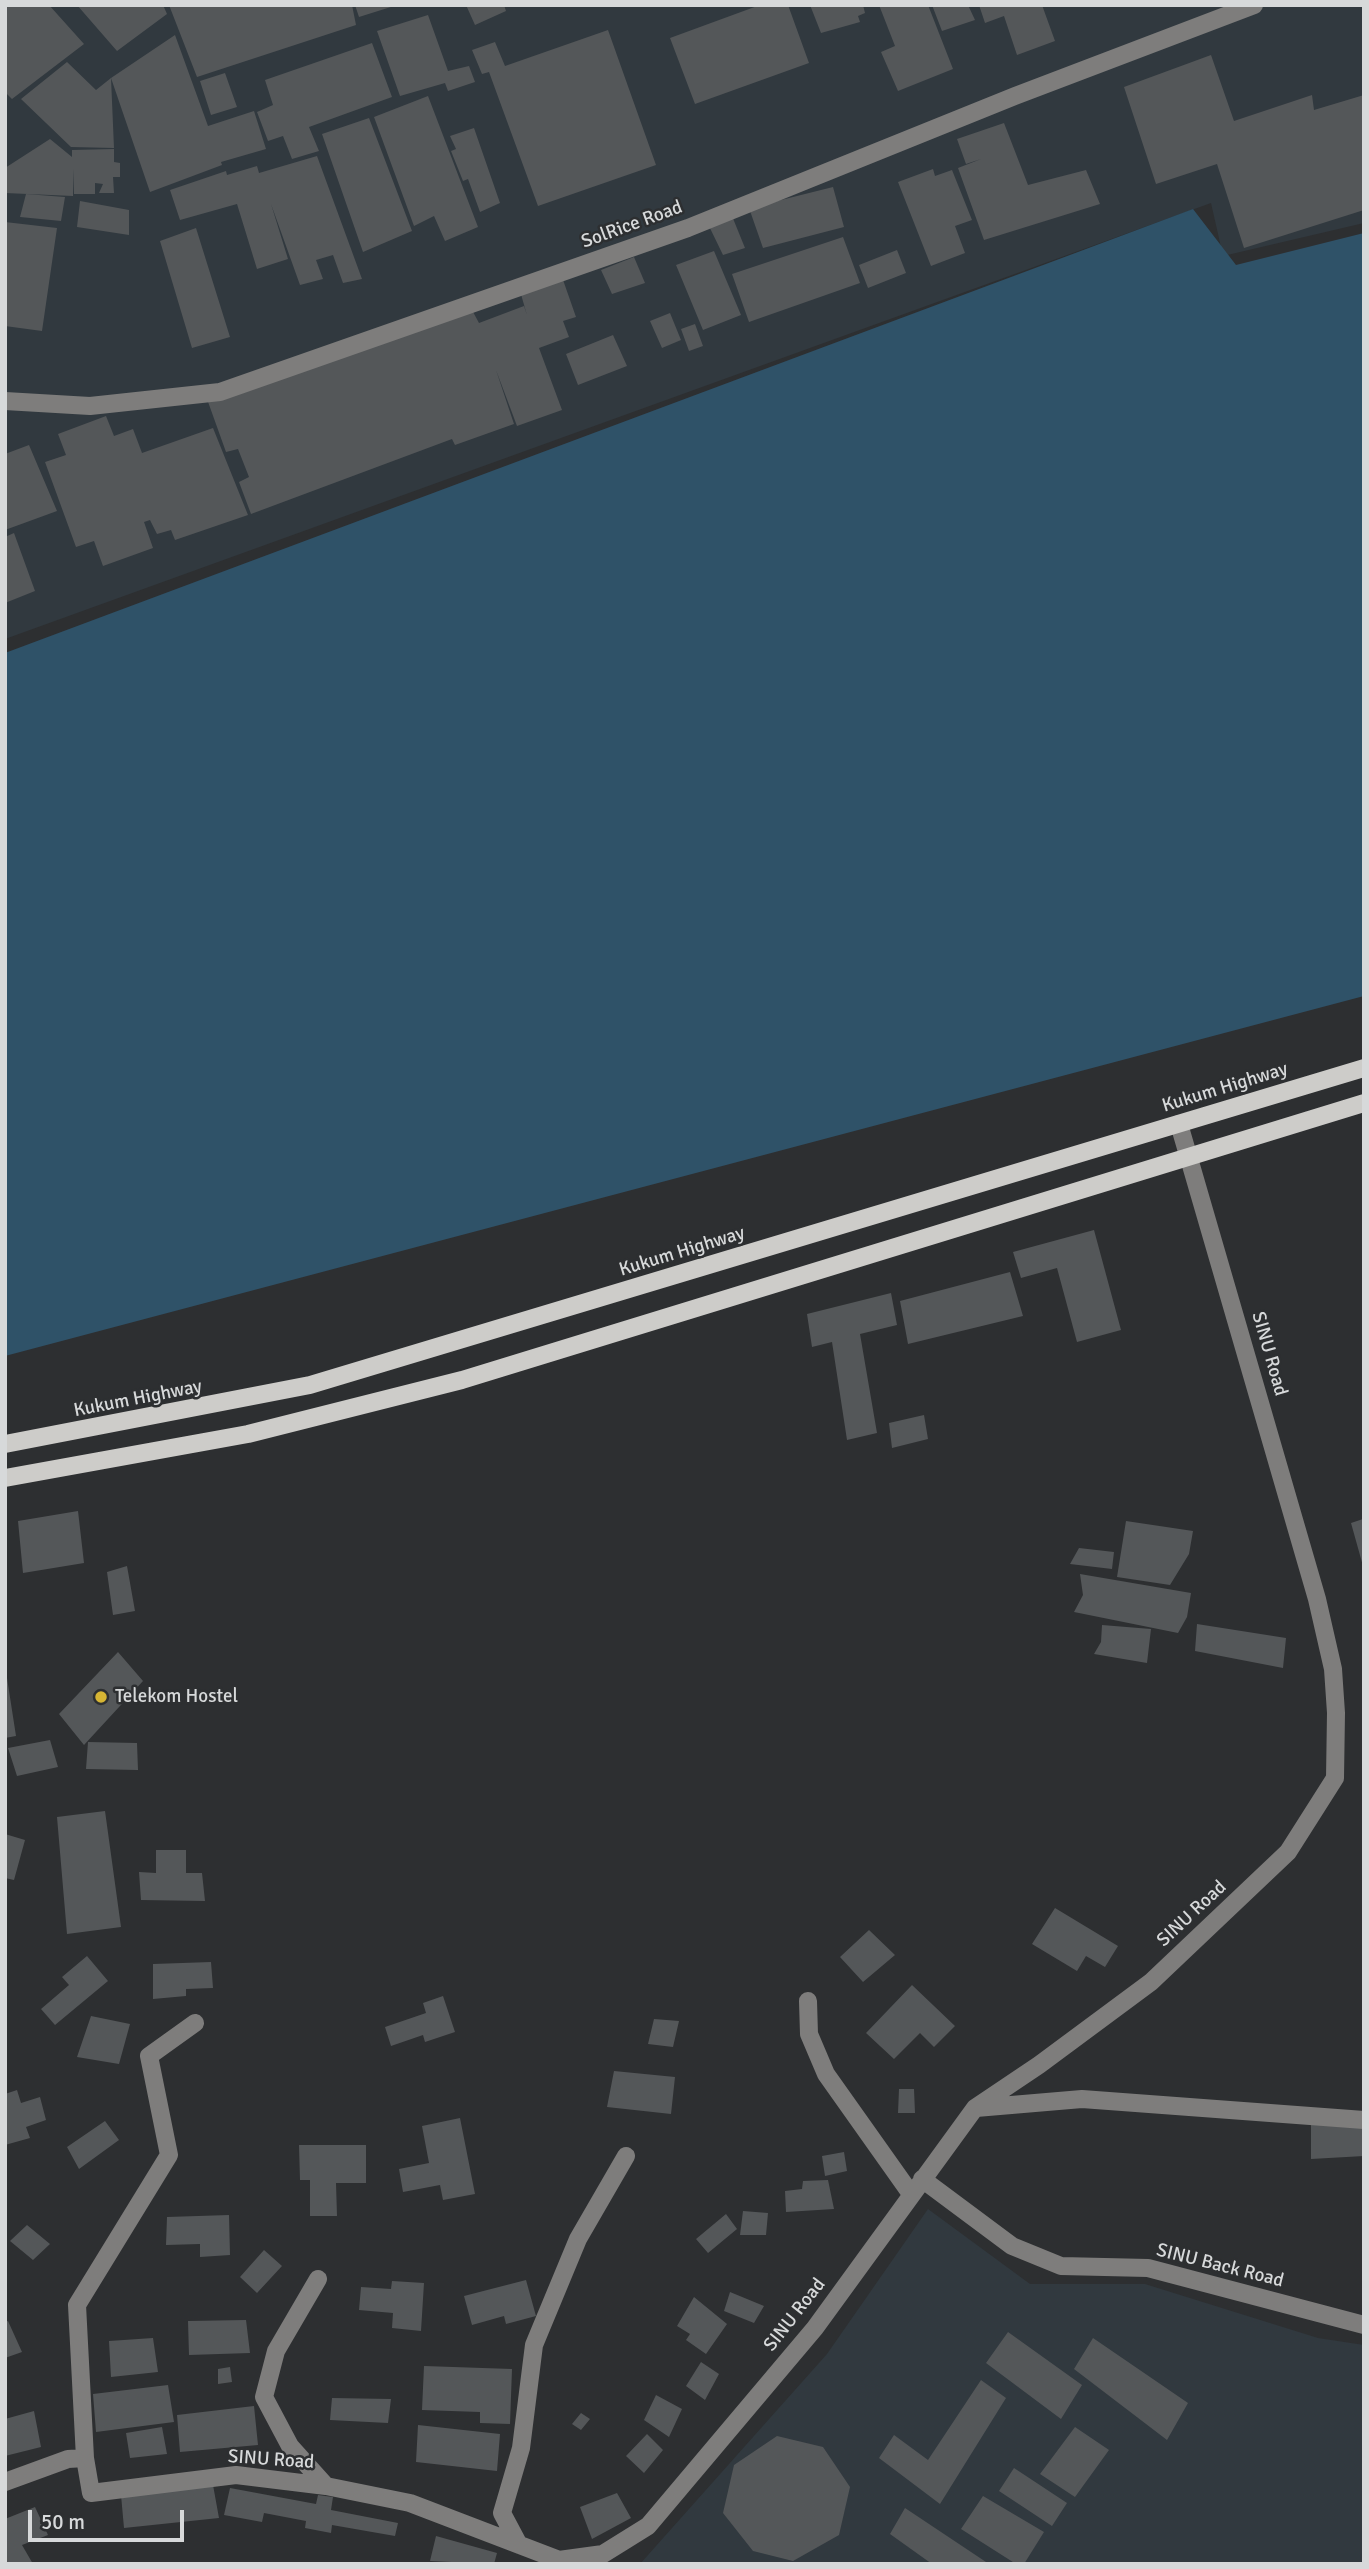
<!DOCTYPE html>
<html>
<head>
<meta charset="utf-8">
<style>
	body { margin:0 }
	#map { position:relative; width:1369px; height:2569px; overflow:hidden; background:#2d2f31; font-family:Signika,sans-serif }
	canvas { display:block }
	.frame { position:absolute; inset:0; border:7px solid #d7d9da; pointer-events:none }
	.scale { position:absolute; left:28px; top:2510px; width:156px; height:32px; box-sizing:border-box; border:4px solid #d7d9da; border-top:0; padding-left:9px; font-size:21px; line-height:24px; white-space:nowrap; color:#d7d9da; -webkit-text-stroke:5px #2d2f31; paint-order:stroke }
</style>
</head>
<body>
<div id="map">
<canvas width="1369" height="2569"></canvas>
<div class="frame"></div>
<div class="scale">50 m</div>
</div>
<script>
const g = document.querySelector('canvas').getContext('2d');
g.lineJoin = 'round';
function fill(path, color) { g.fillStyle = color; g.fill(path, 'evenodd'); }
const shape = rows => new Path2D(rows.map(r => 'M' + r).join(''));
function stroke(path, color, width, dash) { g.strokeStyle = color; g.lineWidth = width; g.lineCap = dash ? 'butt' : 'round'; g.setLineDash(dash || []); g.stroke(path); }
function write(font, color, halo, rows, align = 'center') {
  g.font = font + ' Signika,sans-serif'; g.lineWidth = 5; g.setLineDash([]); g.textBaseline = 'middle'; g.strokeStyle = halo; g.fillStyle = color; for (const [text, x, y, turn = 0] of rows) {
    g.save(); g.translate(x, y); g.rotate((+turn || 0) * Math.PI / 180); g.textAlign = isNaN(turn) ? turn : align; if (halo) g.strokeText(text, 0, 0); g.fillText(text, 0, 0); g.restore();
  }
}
fill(shape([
	[5,5,1364,5,1364,223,1223,256,1211,203,5,639],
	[928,2209,1030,2284,1145,2284,1318,2338,1364,2345,1364,2564,640,2564,827,2354]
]), '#31393f');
fill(shape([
	[1193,209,1236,265,1364,233,1364,996,5,1356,5,653]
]), '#2f5268');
fill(shape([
	[8,5,49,5,84,44,12,99,5,92,5,8],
	[77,5,163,5,167,14,117,51],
	[169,5,352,5,356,25,197,77],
	[355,5,393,5,394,6,359,17],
	[466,5,504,5,506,11,475,25],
	[760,5,788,5,809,63,695,104,670,38],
	[810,5,863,5,865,13,858,16,860,22,821,33],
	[879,5,928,5,953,69,898,91,881,52,895,46],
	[932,5,968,5,975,20,942,31],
	[979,5,1042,5,1055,41,1017,55,1004,16,985,23],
	[428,15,448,71,469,66,475,82,448,91,445,83,400,96,377,31],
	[608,30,656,165,538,206,489,72,482,74,472,50,495,42,505,66],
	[175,35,208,126,254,111,266,149,221,162,222,165,150,192,111,78,114,148,71,147,21,99,67,62,96,90,111,78],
	[372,43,392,97,309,127,319,151,292,159,283,136,268,141,257,112,273,105,265,80],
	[1211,55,1234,121,1312,95,1314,110,1364,95,1364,210,1244,248,1217,164,1156,184,1124,87],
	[225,73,237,107,211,115,200,81],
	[428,96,478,227,445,241,434,216,414,226,374,117],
	[369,118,412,231,363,252,322,134],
	[1004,123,1028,185,1086,170,1100,204,984,240,958,168,981,159,966,164,957,139],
	[474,128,500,203,480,212,468,179,463,181,451,151,456,149,450,136],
	[50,139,72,157,72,150,114,149,114,162,120,163,120,177,113,177,114,193,99,193,103,184,95,183,95,194,74,194,73,169,73,196,5,193,5,168],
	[317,156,362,279,343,283,333,255,316,260,323,279,300,285,271,204,288,259,257,269,237,204,180,220,170,190,226,171,227,175,257,166,259,173],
	[933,169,935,176,952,170,972,220,955,226,965,253,931,266,898,182],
	[833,187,844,227,763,248,749,208],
	[26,194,65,197,61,221,20,217],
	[80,201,129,210,129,235,77,227],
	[732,216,745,248,723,255,708,224],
	[5,222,57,228,42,331,5,326],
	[196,228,230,337,192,348,160,241],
	[843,237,860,283,749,322,732,274],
	[897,250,906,273,868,288,859,265],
	[714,251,741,315,703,330,676,265],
	[634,257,645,283,612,294,601,270],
	[562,277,576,317,563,321,569,337,539,348,562,410,517,426,496,370,514,424,455,445,452,439,251,514,239,482,249,477,238,449,226,452,207,399,472,310,479,323,524,306,527,315,520,291],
	[670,313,681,340,662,348,650,321],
	[695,324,703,346,689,351,681,329],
	[613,335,627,366,578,385,566,354],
	[106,416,114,436,133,429,142,453,213,428,248,515,175,540,171,530,157,534,150,520,144,522,153,548,103,566,94,541,76,547,45,462,66,455,58,434],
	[29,445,57,511,5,530,5,454],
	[14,533,35,591,5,603,5,537],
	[1094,1230,1121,1330,1077,1342,1057,1268,1021,1278,1013,1252],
	[1010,1272,1023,1316,908,1344,900,1301],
	[891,1293,897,1325,860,1334,877,1433,847,1440,832,1342,812,1347,807,1314],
	[924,1415,928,1439,892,1448,889,1423],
	[78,1511,84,1563,23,1573,18,1521],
	[1363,1519,1364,1566,1363,1566,1351,1523],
	[1126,1521,1193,1531,1189,1554,1170,1585,1117,1577],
	[1079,1548,1114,1552,1112,1569,1070,1564],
	[127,1566,135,1611,113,1615,107,1572],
	[1080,1574,1191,1593,1187,1617,1178,1633,1074,1612,1083,1595],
	[1197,1624,1286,1638,1283,1668,1195,1651],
	[1102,1625,1151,1629,1147,1663,1094,1654,1101,1642],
	[118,1652,143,1681,84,1745,59,1714],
	[5,1665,16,1736,5,1738],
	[50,1740,58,1767,17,1776,8,1748],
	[88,1742,137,1743,138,1770,86,1769],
	[105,1811,121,1927,67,1934,57,1817],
	[5,1834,25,1840,14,1880,5,1878],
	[156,1850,186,1850,186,1873,202,1873,205,1901,141,1900,139,1872,156,1873],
	[1055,1908,1118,1946,1105,1967,1086,1956,1077,1971,1032,1944],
	[869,1930,895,1955,863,1982,840,1957],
	[87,1956,108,1981,55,2025,41,2009,69,1985,62,1977],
	[211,1962,213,1988,186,1989,186,1996,153,1999,153,1964],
	[912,1985,955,2026,934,2047,920,2033,894,2059,866,2033],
	[443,1996,455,2032,425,2042,423,2035,391,2046,385,2027,426,2013,423,2003],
	[91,2016,130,2024,119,2064,77,2057],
	[654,2019,679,2021,673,2047,648,2044],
	[614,2071,675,2077,671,2114,607,2107],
	[899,2089,914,2089,915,2113,898,2113],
	[17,2090,21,2103,40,2097,46,2120,26,2127,30,2138,5,2145,5,2094],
	[460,2118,475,2194,443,2200,440,2185,403,2192,399,2169,429,2163,422,2126],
	[105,2121,119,2140,79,2169,67,2147],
	[1311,2123,1364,2123,1364,2156,1311,2159],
	[299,2145,366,2145,366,2183,336,2183,337,2216,310,2216,310,2180,300,2180],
	[844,2152,847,2171,825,2176,822,2156],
	[828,2180,834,2209,786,2212,785,2191,802,2189,803,2181],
	[743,2211,768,2213,766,2235,740,2235],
	[726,2214,737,2229,708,2253,696,2239],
	[229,2215,230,2255,200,2257,200,2244,166,2245,167,2217],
	[27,2225,50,2244,33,2260,10,2241],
	[264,2250,282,2266,257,2293,240,2277],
	[526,2280,536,2316,506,2324,504,2316,472,2325,464,2296],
	[392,2281,424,2283,421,2331,392,2328,393,2313,359,2310,361,2287,391,2289],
	[730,2292,764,2306,754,2323,724,2311],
	[694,2297,727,2324,706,2354,686,2340,690,2334,677,2326],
	[246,2320,250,2353,189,2355,188,2321],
	[8,2321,22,2352,5,2358,5,2322],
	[1008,2332,1082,2385,1061,2419,986,2363],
	[153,2338,158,2372,111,2377,109,2341],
	[1093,2338,1188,2403,1167,2440,1074,2369],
	[701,2362,719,2374,705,2400,686,2386],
	[424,2366,512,2369,510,2424,480,2423,480,2412,422,2410],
	[230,2367,232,2382,218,2384,218,2369],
	[981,2380,1006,2398,940,2504,879,2458,894,2435,928,2460],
	[168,2385,174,2422,96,2432,93,2394],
	[656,2395,682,2409,669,2437,644,2420],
	[332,2398,391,2399,388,2423,330,2420],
	[254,2406,258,2445,180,2452,177,2415],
	[34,2411,41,2447,5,2456,5,2419],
	[581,2413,590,2419,581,2430,572,2424],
	[418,2425,500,2434,497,2471,416,2462],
	[162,2427,167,2454,130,2458,126,2433],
	[1075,2427,1109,2450,1075,2497,1040,2474],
	[647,2434,663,2450,644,2473,626,2456],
	[777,2436,823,2447,850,2487,839,2535,793,2561,753,2551,723,2513,734,2465],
	[1014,2468,1067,2503,1052,2526,999,2491],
	[213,2485,219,2518,124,2528,121,2495],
	[230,2488,316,2504,318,2495,333,2497,331,2510,398,2523,395,2536,332,2525,331,2533,305,2528,306,2521,264,2513,262,2522,224,2515],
	[617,2493,631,2518,592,2539,580,2507],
	[983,2496,1044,2532,1024,2564,1016,2564,961,2529],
	[35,2507,48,2535,22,2545,33,2564,5,2564,5,2519],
	[905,2508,989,2564,932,2564,890,2534],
	[436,2536,497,2553,494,2564,430,2561]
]), '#545759');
stroke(shape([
	[5,401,90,406,220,392,688,228,1015,96,1254,5],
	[808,2001,809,2034,826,2074,911,2194],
	[195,2023,149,2056,169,2155,77,2305,85,2458,91,2493,236,2475,326,2486,410,2503,559,2560,603,2554,648,2526,815,2328,975,2108,1039,2065,1151,1982,1288,1852,1335,1778,1336,1713,1333,1669,1317,1599,1179,1124],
	[976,2108,1082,2099,1364,2120],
	[922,2179,1012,2246,1061,2266,1148,2268,1364,2325],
	[318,2279,276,2351,264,2397,290,2446,326,2486],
	[5,2482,68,2459,85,2458],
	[519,2545,502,2513,521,2448,534,2345,578,2239,626,2156]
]), '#7e7d7c', 18);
stroke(shape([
	[5,1444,310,1385,1364,1068],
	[5,1478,248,1434,462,1380,1364,1103]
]), '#cdccc9', 18);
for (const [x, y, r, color] of [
	[101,1697,7,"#d6b534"]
]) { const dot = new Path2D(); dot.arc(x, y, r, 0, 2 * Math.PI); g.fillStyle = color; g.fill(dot); stroke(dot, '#2d2f31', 2.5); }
write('19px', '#d7d9da', '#2d2f31', [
	["SolRice Road",632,225,-20],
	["Kukum Highway",1225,1088,-17],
	["Kukum Highway",682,1252,-17],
	["SINU Road",1269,1354,74],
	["Kukum Highway",138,1399,-11],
	["SINU Road",1192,1914,-43],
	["SINU Back Road",1220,2266,14],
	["SINU Road",795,2315,-52],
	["SINU Road",271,2460,4]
]);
write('19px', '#d7d9da', '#2d2f31', [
	["Telekom Hostel",115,1697]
], 'left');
</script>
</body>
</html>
